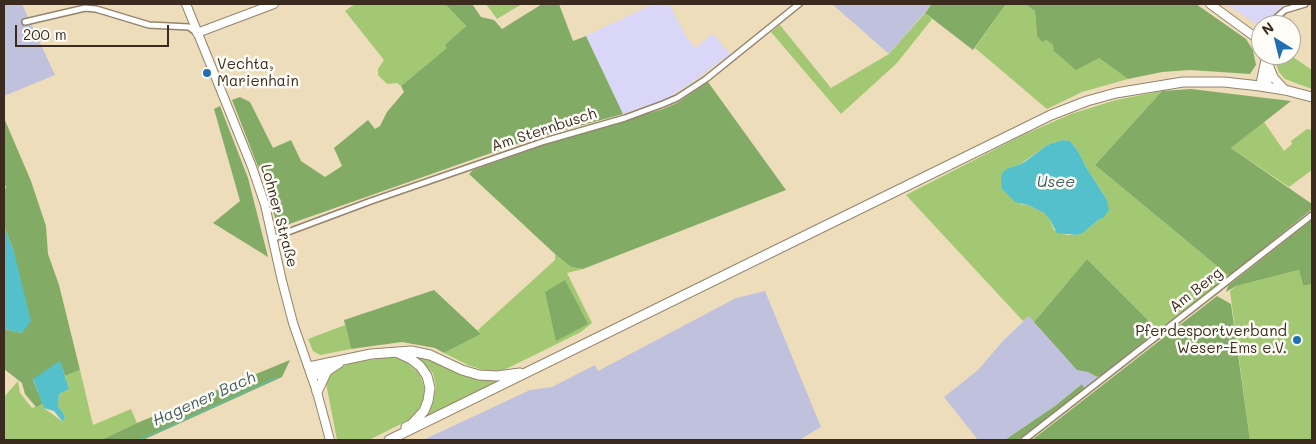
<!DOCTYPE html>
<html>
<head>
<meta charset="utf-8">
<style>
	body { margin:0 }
	#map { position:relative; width:1316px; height:444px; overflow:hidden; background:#edb; font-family:Mali,sans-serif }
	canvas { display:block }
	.frame { position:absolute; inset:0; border:5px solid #3b2a1e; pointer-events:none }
	.north { position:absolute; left:1251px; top:15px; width:50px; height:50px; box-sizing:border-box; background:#fdfcf7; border:1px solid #afa8a0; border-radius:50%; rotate:324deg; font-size:14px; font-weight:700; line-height:20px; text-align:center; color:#3b2a1e }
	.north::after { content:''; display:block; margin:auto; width:18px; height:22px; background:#1f6fb2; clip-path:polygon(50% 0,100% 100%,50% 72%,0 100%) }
	.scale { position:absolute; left:15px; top:25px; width:154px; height:22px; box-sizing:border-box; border:2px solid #3b2a1e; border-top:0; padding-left:6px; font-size:15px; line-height:18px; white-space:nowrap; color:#3b2a1e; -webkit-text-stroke:4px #fdfcf7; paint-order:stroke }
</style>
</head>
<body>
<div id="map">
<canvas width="1316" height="444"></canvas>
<div class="frame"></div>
<div class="north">N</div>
<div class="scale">200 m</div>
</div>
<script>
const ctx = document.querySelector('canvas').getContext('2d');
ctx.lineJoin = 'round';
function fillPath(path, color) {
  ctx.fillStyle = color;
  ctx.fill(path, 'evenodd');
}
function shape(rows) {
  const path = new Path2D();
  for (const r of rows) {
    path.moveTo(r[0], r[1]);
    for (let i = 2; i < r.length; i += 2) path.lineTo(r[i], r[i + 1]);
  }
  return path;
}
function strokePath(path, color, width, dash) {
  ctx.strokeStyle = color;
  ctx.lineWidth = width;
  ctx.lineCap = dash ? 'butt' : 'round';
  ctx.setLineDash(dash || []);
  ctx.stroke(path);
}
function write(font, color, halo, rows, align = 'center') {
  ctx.font = font + ' Mali,sans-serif';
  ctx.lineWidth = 5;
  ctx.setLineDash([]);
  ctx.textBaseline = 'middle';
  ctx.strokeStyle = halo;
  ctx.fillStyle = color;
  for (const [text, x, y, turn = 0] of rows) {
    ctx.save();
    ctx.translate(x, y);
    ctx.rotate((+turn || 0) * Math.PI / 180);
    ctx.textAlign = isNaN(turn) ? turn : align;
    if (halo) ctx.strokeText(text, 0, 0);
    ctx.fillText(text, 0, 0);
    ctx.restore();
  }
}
fillPath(shape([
	[653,4,669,4,684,33,695,48,713,34,730,54,687,86,664,100,623,114,586,36],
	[1226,4,1297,4,1281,9,1260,26]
]), '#dad6f7');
fillPath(shape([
	[4,4,22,4,55,75,4,96],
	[832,4,932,4,889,54],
	[765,291,821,427,799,440,423,440,530,390,552,387,595,365,598,371,736,298],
	[1029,316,1088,372,1097,377,1085,390,1082,384,1055,406,1005,440,978,440,944,397,978,370,1002,342]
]), '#c0c2dd');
fillPath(shape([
	[355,4,445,4,466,26,446,45,448,48,401,86,397,83,387,84,378,75,378,69,384,60,345,11],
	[486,4,522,4,497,19],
	[1006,4,1025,4,1035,11,1037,36,1042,41,1046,40,1053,45,1099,58,1128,79,1082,92,1047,109,975,48],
	[925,13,932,19,897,63,841,114,771,32,780,25,831,88,889,54],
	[1273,55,1290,55,1312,70,1312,89,1285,79,1279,72],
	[1162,91,1095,165,1229,276,1158,330,1087,259,1034,322,1029,316,1023,321,906,195,1021,136,1071,114,1116,100],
	[1063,140,1070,141,1078,151,1086,167,1107,200,1103,218,1098,220,1083,233,1076,235,1067,235,1054,230,1050,220,1044,213,1028,205,1020,204,1008,168,1019,165,1047,145],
	[1264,122,1284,151,1292,144,1291,141,1307,129,1312,130,1312,170,1289,187,1231,148],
	[555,254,571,267,583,269,567,273,592,323,581,332,504,370,486,371,468,365,444,353,481,334,478,330,555,260],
	[1299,270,1303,286,1312,284,1312,440,1250,440,1230,291,1236,286],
	[345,325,351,349,320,355,313,351,308,339],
	[414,354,427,358,471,377,485,380,505,379,424,418,433,402,436,388,433,373],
	[389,357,403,359,418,372,422,380,425,391,423,402,417,412,407,421,369,440,337,440,326,383,329,376,334,370,351,363],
	[80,370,93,425,131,409,137,423,101,440,4,440,4,397,18,381,20,393,32,408,43,404,44,408,63,422,65,416,58,406,59,394,69,389,65,376]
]), '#a3c873');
fillPath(shape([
	[445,4,472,4,481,17,494,20,502,29,542,4,559,4,573,41,586,36,623,114,528,140,278,228,267,190,232,100,240,97,250,102,273,148,291,140,301,161,325,177,342,166,334,148,368,120,375,129,380,126,387,112,404,92,401,86,447,48,445,45,466,26],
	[932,4,1006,4,973,50,925,13],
	[1025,4,1196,4,1246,39,1253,50,1256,65,1250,74,1190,70,1162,72,1128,79,1099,58,1076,70,1054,51,1053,45,1046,40,1042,42,1037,36,1035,11],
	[708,82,786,190,583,269,571,267,555,254,469,174,473,170,547,144,663,109,677,103],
	[1191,89,1291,101,1231,148,1312,204,1312,209,1229,276,1095,165,1162,91],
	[220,106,248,178,268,257,213,223,240,201,214,109],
	[4,118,31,181,46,226,48,254,59,285,80,370,65,376,60,362,33,380,43,404,36,407,25,394,22,383,4,369,4,329,22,333,14,252,4,226,4,190,6,188,4,181],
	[1312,220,1312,284,1303,286,1299,270,1236,286,1226,292,1228,286],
	[1087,259,1158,330,1102,375,1097,377,1088,372,1077,370,1034,322],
	[565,280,588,324,556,341,545,292],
	[434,290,481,334,444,353,435,348,402,342,351,349,344,320],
	[1217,296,1231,304,1250,440,1032,440],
	[290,360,282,377,143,440,101,440,137,423],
	[1082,384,1085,390,1018,440,1005,440,1055,406]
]), '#82ac65');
fillPath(shape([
	[1063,140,1070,141,1078,151,1086,167,1107,200,1109,210,1103,218,1098,220,1083,233,1077,235,1057,233,1050,220,1044,213,1028,205,1015,202,1002,189,1001,176,1003,172,1008,168,1019,165,1026,161,1047,145],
	[4,226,14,252,31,321,22,333,4,329],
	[60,361,69,389,59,394,58,406,65,416,63,422,54,411,44,408,33,379]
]), '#53c0cb');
strokePath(shape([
	[139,440,278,377]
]), '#53c0cb', 1);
const street = shape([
	[25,22,85,8,96,9,149,25,189,27,197,33],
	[1268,25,1285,10,1305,4],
	[273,239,288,232,371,201,545,141,625,118,663,104,677,98,706,79,799,4],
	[1024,440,1312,215]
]);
const secondary = shape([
	[186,4,252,167,265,205,282,281,293,323,317,392,330,440],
	[1210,4,1255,37,1261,45],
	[197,33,274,4],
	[1265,55,1271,71,1266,86],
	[1271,71,1274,78,1285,90],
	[1260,86,1266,57]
]);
const primary = shape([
	[398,353,411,359,420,366,427,376,430,388,428,401,424,411,411,425,406,427],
	[309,367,371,354,411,351,430,355,462,370,479,375,497,376,520,373],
	[312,376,327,371,339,363],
	[317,392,327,371],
	[389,440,1051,115,1087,101,1116,93,1183,82,1224,82,1260,86,1285,90,1312,97]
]);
strokePath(street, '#94846c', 8);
strokePath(secondary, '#94846c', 10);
strokePath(primary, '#94846c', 11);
strokePath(street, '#fff', 5);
strokePath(secondary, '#fff', 8);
strokePath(primary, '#fff', 9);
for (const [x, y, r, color] of [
	[207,73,5,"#1f6fb2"],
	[1297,340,5,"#1f6fb2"]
]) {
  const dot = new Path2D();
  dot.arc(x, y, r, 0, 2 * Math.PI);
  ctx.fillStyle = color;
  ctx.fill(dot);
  strokePath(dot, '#fdfcf7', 2);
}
write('15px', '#3b2a1e', '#fdfcf7', [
	["Vechta,",217,64],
	["Marienhain",217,81],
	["Pferdesportverband",1287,331,"right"],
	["Weser-Ems e.V.",1287,348,"right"]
], 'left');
write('15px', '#3b2a1e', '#fdfcf7', [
	["Am Sternbusch",544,130,-18],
	["Lohner Straße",279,216,75],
	["Am Berg",1196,290,-38]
]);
write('italic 16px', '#435e5b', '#fdfcf7', [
	["Usee",1056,182],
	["Hagener Bach",204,399,-24]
]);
</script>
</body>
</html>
